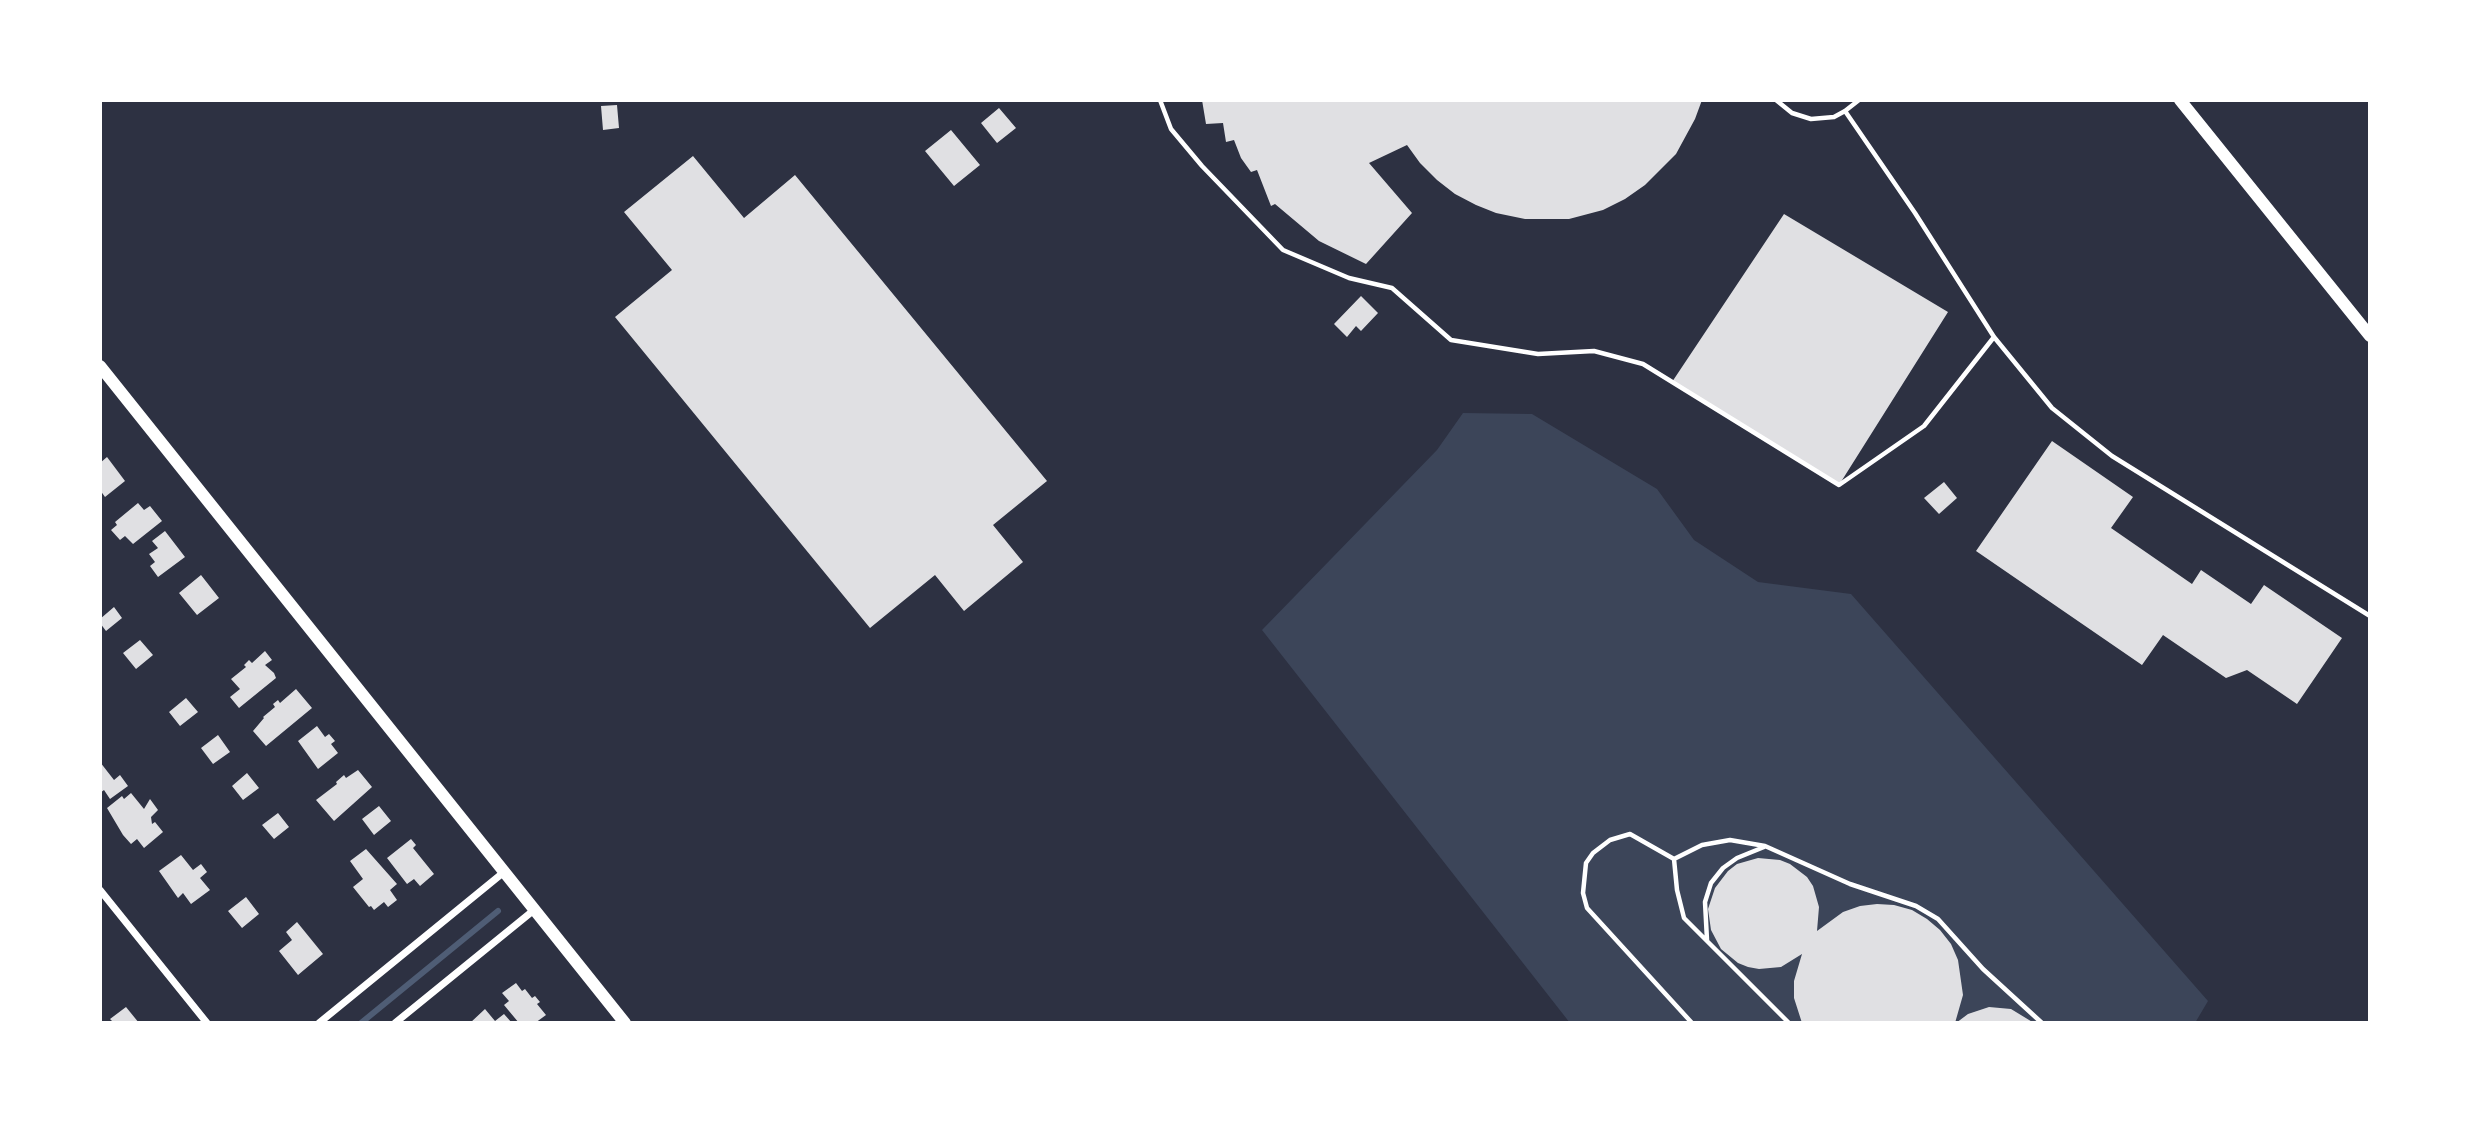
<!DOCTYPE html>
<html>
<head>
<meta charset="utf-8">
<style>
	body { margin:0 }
	#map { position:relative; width:2470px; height:1123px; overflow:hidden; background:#2d3142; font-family:Quicksand,sans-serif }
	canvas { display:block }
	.frame { position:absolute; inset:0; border:102px solid #fff; pointer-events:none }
</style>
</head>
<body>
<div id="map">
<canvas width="2470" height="1123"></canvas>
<div class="frame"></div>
</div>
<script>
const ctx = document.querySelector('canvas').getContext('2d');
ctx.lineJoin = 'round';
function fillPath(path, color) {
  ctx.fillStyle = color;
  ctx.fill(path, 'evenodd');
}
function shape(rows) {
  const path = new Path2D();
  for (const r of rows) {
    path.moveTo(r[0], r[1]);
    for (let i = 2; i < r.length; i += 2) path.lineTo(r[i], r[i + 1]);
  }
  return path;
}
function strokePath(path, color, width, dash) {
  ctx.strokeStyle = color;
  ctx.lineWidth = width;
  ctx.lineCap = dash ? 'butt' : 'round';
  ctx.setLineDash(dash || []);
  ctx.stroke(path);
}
fillPath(shape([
	[1463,413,1532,414,1657,489,1694,540,1758,582,1851,594,2208,1001,2195,1023,1570,1023,1262,630,1437,450]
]), '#3c4559');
strokePath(shape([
	[361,1023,498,911]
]), '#4f5d75', 6);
fillPath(shape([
	[1202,100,1702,100,1695,119,1676,154,1645,185,1625,199,1603,210,1569,219,1525,219,1496,213,1476,205,1455,194,1437,180,1420,163,1407,145,1369,163,1412,213,1366,264,1319,241,1275,204,1271,206,1257,170,1251,172,1241,158,1234,140,1226,142,1223,123,1206,124],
	[617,105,619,128,603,130,601,106],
	[999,108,1016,128,997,143,981,123],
	[951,130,980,165,954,186,925,151],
	[693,156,744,218,795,175,1047,481,993,525,1023,562,964,611,935,575,870,628,615,317,672,270,624,212],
	[1784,214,1948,312,1839,485,1672,382],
	[1361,296,1378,313,1361,331,1356,326,1347,337,1334,324],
	[2052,441,2133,497,2111,528,2192,584,2201,570,2251,604,2264,585,2342,638,2297,704,2247,670,2226,678,2163,635,2142,665,1976,551],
	[107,457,125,481,105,497,100,490,100,463],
	[1944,482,1957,498,1939,514,1924,498],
	[138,503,144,510,150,506,162,521,133,544,125,536,120,540,111,530,117,525,115,522],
	[165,531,185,557,158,577,150,566,155,562,149,554,158,548,152,541],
	[201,575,219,598,197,615,179,593],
	[114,607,122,618,106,631,100,623,100,619],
	[140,640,153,655,136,669,123,653],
	[265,651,272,660,265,665,274,673,276,678,239,708,230,697,240,689,231,679,246,667,244,665,249,660,252,663],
	[296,689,312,708,266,746,253,731,264,718,263,717,275,707,273,704,278,700,280,703],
	[186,698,198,712,180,726,169,712],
	[317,726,325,737,329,734,335,741,331,744,338,753,318,769,298,741],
	[218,735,230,752,213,764,201,748],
	[100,762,114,780,120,775,128,786,110,799,104,790,100,793],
	[358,770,372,787,334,821,316,800,337,784,336,782,344,775,346,778],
	[247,773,259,788,243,800,232,786],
	[131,793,144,809,150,799,158,810,151,817,152,824,155,822,163,832,144,848,137,839,131,844,123,835,107,808,122,796,124,799],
	[379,806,391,821,374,835,362,819],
	[278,813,289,827,274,839,262,825],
	[411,839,416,845,413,848,434,874,420,886,414,879,407,884,387,858],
	[366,849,397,884,390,890,397,900,388,907,384,902,374,910,371,906,369,907,353,887,363,879,350,861],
	[181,855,193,870,201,864,207,872,200,878,210,890,191,904,183,893,178,898,159,871],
	[1758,858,1780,860,1790,864,1807,877,1813,886,1819,907,1817,931,1843,912,1860,906,1877,904,1894,905,1912,910,1927,919,1940,930,1951,944,1958,960,1963,995,1955,1023,1802,1023,1794,998,1794,981,1802,954,1781,967,1759,969,1748,967,1738,963,1721,949,1711,930,1708,909,1715,888,1728,871,1737,864],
	[246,897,259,914,242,928,228,911],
	[297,922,323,954,298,975,279,951,292,940,286,932],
	[516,983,522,991,525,989,532,998,535,996,540,1002,537,1004,546,1015,535,1023,519,1023,504,1005,509,1001,502,993],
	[126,1007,139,1023,108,1023,112,1021,110,1019],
	[1989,1007,2011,1009,2034,1023,1956,1023,1968,1014],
	[485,1009,495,1021,504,1014,512,1023,470,1023]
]), '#e0e0e3');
strokePath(shape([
	[1160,100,1171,129,1202,166,1283,250,1349,278,1392,288,1451,340,1538,354,1594,351,1643,364,1839,485,1924,426,1994,337],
	[1776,100,1792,113,1811,119,1834,117,1845,111,1859,100],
	[1845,111,1915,213,1994,337,2052,408,2112,456,2370,616],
	[1674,859,1702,845,1730,840,1765,846,1850,884,1916,906,1938,919,1983,969,2042,1023],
	[1674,859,1630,834,1610,840,1593,853,1586,863,1583,893,1587,908,1692,1023],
	[1674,859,1677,890,1684,918,1789,1023],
	[1707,940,1705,902,1711,883,1723,868,1737,858,1764,847]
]), '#fff', 4.5);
strokePath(shape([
	[100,890,207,1023],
	[319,1023,504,872],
	[395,1023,534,910]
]), '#fff', 7);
strokePath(shape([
	[2180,100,2370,336],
	[100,366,625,1023]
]), '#fff', 12);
</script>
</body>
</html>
